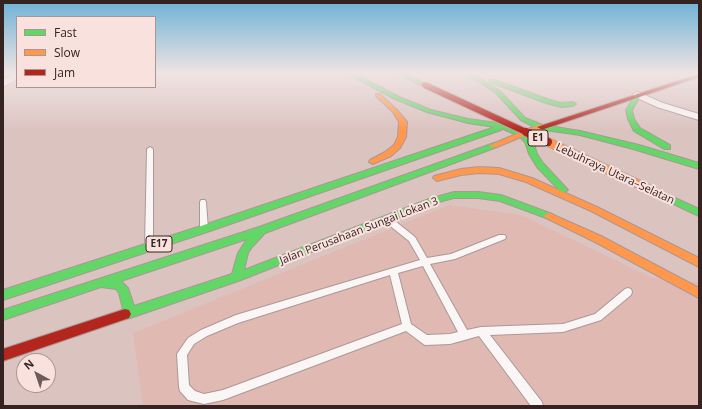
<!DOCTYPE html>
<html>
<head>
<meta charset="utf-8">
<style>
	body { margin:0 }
	#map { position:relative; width:702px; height:409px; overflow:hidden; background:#dbc3c0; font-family:"Open Sans",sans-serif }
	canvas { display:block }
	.frame { position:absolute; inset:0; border:4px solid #342320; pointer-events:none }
	.legend { position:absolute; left:16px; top:16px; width:140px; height:72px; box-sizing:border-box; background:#f9e2de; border:1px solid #aa9692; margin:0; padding:5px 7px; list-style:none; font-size:12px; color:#342320 }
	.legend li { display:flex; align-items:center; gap:8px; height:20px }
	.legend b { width:20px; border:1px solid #aa9692 }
	.north { position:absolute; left:16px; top:353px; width:40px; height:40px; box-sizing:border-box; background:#f9e2de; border:1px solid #aa9692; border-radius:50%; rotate:320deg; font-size:11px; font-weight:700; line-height:16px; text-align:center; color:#342320 }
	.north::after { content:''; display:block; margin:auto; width:14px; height:18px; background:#6e5b58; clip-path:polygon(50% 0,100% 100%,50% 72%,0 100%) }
</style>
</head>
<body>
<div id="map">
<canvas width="702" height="409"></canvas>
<div class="frame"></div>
<ul class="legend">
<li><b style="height:5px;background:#63d668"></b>Fast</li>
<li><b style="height:5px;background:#ff974d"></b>Slow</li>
<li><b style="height:5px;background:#b3261e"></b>Jam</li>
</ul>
<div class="north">N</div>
</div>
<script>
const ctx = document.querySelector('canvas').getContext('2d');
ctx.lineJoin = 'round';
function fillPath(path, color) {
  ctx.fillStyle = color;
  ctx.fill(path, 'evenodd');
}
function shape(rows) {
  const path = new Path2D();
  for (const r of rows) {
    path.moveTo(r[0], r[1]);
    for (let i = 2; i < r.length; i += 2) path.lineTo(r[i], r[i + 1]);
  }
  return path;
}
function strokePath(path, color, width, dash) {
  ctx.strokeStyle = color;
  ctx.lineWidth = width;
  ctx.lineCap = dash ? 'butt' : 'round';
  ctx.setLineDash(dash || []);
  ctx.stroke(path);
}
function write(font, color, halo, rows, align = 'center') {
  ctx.font = font + ' "Open Sans",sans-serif';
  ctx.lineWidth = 4;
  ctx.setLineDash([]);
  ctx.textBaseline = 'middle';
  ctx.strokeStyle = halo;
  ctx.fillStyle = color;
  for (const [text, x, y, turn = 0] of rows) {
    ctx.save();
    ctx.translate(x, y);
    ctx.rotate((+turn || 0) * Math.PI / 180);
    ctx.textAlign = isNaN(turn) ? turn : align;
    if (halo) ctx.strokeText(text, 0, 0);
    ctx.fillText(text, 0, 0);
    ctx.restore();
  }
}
fillPath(shape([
	[449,205,521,215,653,278,699,282,699,406,143,406,133,333]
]), '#e0b9b3');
const lane = shape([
	[150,147,153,149,153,247,152,249,149,250,146,249,145,247,147,149,150,147],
	[201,200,205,200,206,202,208,229,207,231,204,232,201,231,200,229,200,202,201,200],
	[387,216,390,217,415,237,427,258,451,254,499,235,505,235,506,237,505,239,455,259,430,264,467,330,481,327,563,324,595,314,625,289,628,288,631,289,632,292,631,295,601,320,563,332,490,335,542,402,543,406,531,406,479,336,450,344,425,345,422,343,406,331,223,400,204,404,188,400,180,391,179,387,177,354,188,338,201,330,236,315,420,260,409,241,384,221,383,219,384,217,387,216],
	[423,266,458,332,450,334,427,335,411,324,398,273,423,266],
	[390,275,402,324,223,390,204,394,195,391,189,385,187,355,194,344,207,336,238,323,390,275]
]);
const street = shape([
	[13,74,17,74,17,79,3,87,3,80,13,74],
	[638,92,663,103,699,114,699,120,657,107,635,97,633,95,635,93,638,92]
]);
const fast = shape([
	[348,74,355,74,399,97,431,110,468,119,505,124,525,132,533,141,537,154,543,163,568,190,564,193,561,192,537,167,529,154,525,142,519,136,501,128,501,130,207,232,3,300,3,290,201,226,495,127,468,123,427,112,395,99,348,74],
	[398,74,405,74,428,85,423,86,398,74],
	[467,74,473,74,500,91,525,118,543,125,580,131,639,145,699,163,699,169,633,149,580,135,538,129,521,120,496,93,467,74],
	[492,79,550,100,561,103,573,102,576,104,573,106,561,107,546,103,490,82,489,81,492,79],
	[638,93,641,95,632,110,634,119,640,128,670,145,670,149,664,149,634,131,628,119,626,110,636,94,638,93],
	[494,143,498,145,497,147,265,233,252,247,248,253,244,270,429,199,454,192,478,192,501,195,552,214,554,216,552,218,546,218,500,201,478,198,454,198,435,203,241,280,130,318,125,319,121,318,119,314,121,310,123,309,119,293,116,289,101,287,3,320,3,310,259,227,494,143],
	[247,239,238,253,232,274,134,306,128,288,121,281,247,239],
	[651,187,699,209,699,216,648,192,647,190,651,187]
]);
const slow = shape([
	[376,94,380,94,397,110,407,122,406,137,400,148,391,156,373,164,369,162,370,160,385,152,394,145,398,137,399,122,393,112,376,96,376,94],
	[538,125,544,125,545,127,497,147,491,147,490,145,538,125],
	[479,167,499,168,532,178,597,207,699,258,699,267,591,211,526,182,499,174,479,173,461,175,437,181,433,178,434,176,461,169,479,167],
	[549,213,601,236,699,288,699,298,595,242,546,218,544,216,546,214,549,213]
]);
const jam = shape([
	[699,74,699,77,544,129,541,129,537,127,699,74],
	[125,309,129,310,131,314,129,318,3,361,3,349,125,309]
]);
strokePath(lane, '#ab9896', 2);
strokePath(street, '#ab9896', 2);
strokePath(fast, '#ab9896', 2);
strokePath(slow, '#ab9896', 2);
strokePath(jam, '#ab9896', 2);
strokePath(shape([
	[577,93,601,94]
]), '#d8d0ce', 1.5, [0.5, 2]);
fillPath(lane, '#faf6f6');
fillPath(street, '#faf6f6');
fillPath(fast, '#63d668');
fillPath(slow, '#ff974d');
fillPath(jam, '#b3261e');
const slowBridge = shape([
	[548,142,651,190]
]);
const jamBridgeFar1 = shape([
	[425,85,528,133]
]);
const jamBridge = shape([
	[526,132,548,142]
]);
strokePath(slowBridge, '#b3a6a5', 10, []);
strokePath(jamBridgeFar1, '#b3a6a5', 8, []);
strokePath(jamBridge, '#b3a6a5', 10, []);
strokePath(slowBridge, '#ff974d', 8);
strokePath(jamBridgeFar1, '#b3261e', 6);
strokePath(jamBridge, '#b3261e', 8);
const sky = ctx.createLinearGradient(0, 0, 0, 131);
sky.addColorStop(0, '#6db2d6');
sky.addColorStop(0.56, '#efe4e3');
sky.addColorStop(1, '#efe4e300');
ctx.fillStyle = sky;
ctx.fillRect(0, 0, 702, 131);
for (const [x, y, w] of [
	[538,138,20],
	[159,244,26]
]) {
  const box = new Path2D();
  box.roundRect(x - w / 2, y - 8, w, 16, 3);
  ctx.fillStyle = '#f9e2de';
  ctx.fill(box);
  strokePath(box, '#342320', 1);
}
write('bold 10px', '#342320', null, [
	["E1",538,138],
	["E17",159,244]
]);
write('11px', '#342320', '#f9e2de', [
	["Lebuhraya Utara–Selatan",615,174,25],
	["Jalan Perusahaan Sungai Lokan 3",359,231,-21]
]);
</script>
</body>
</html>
